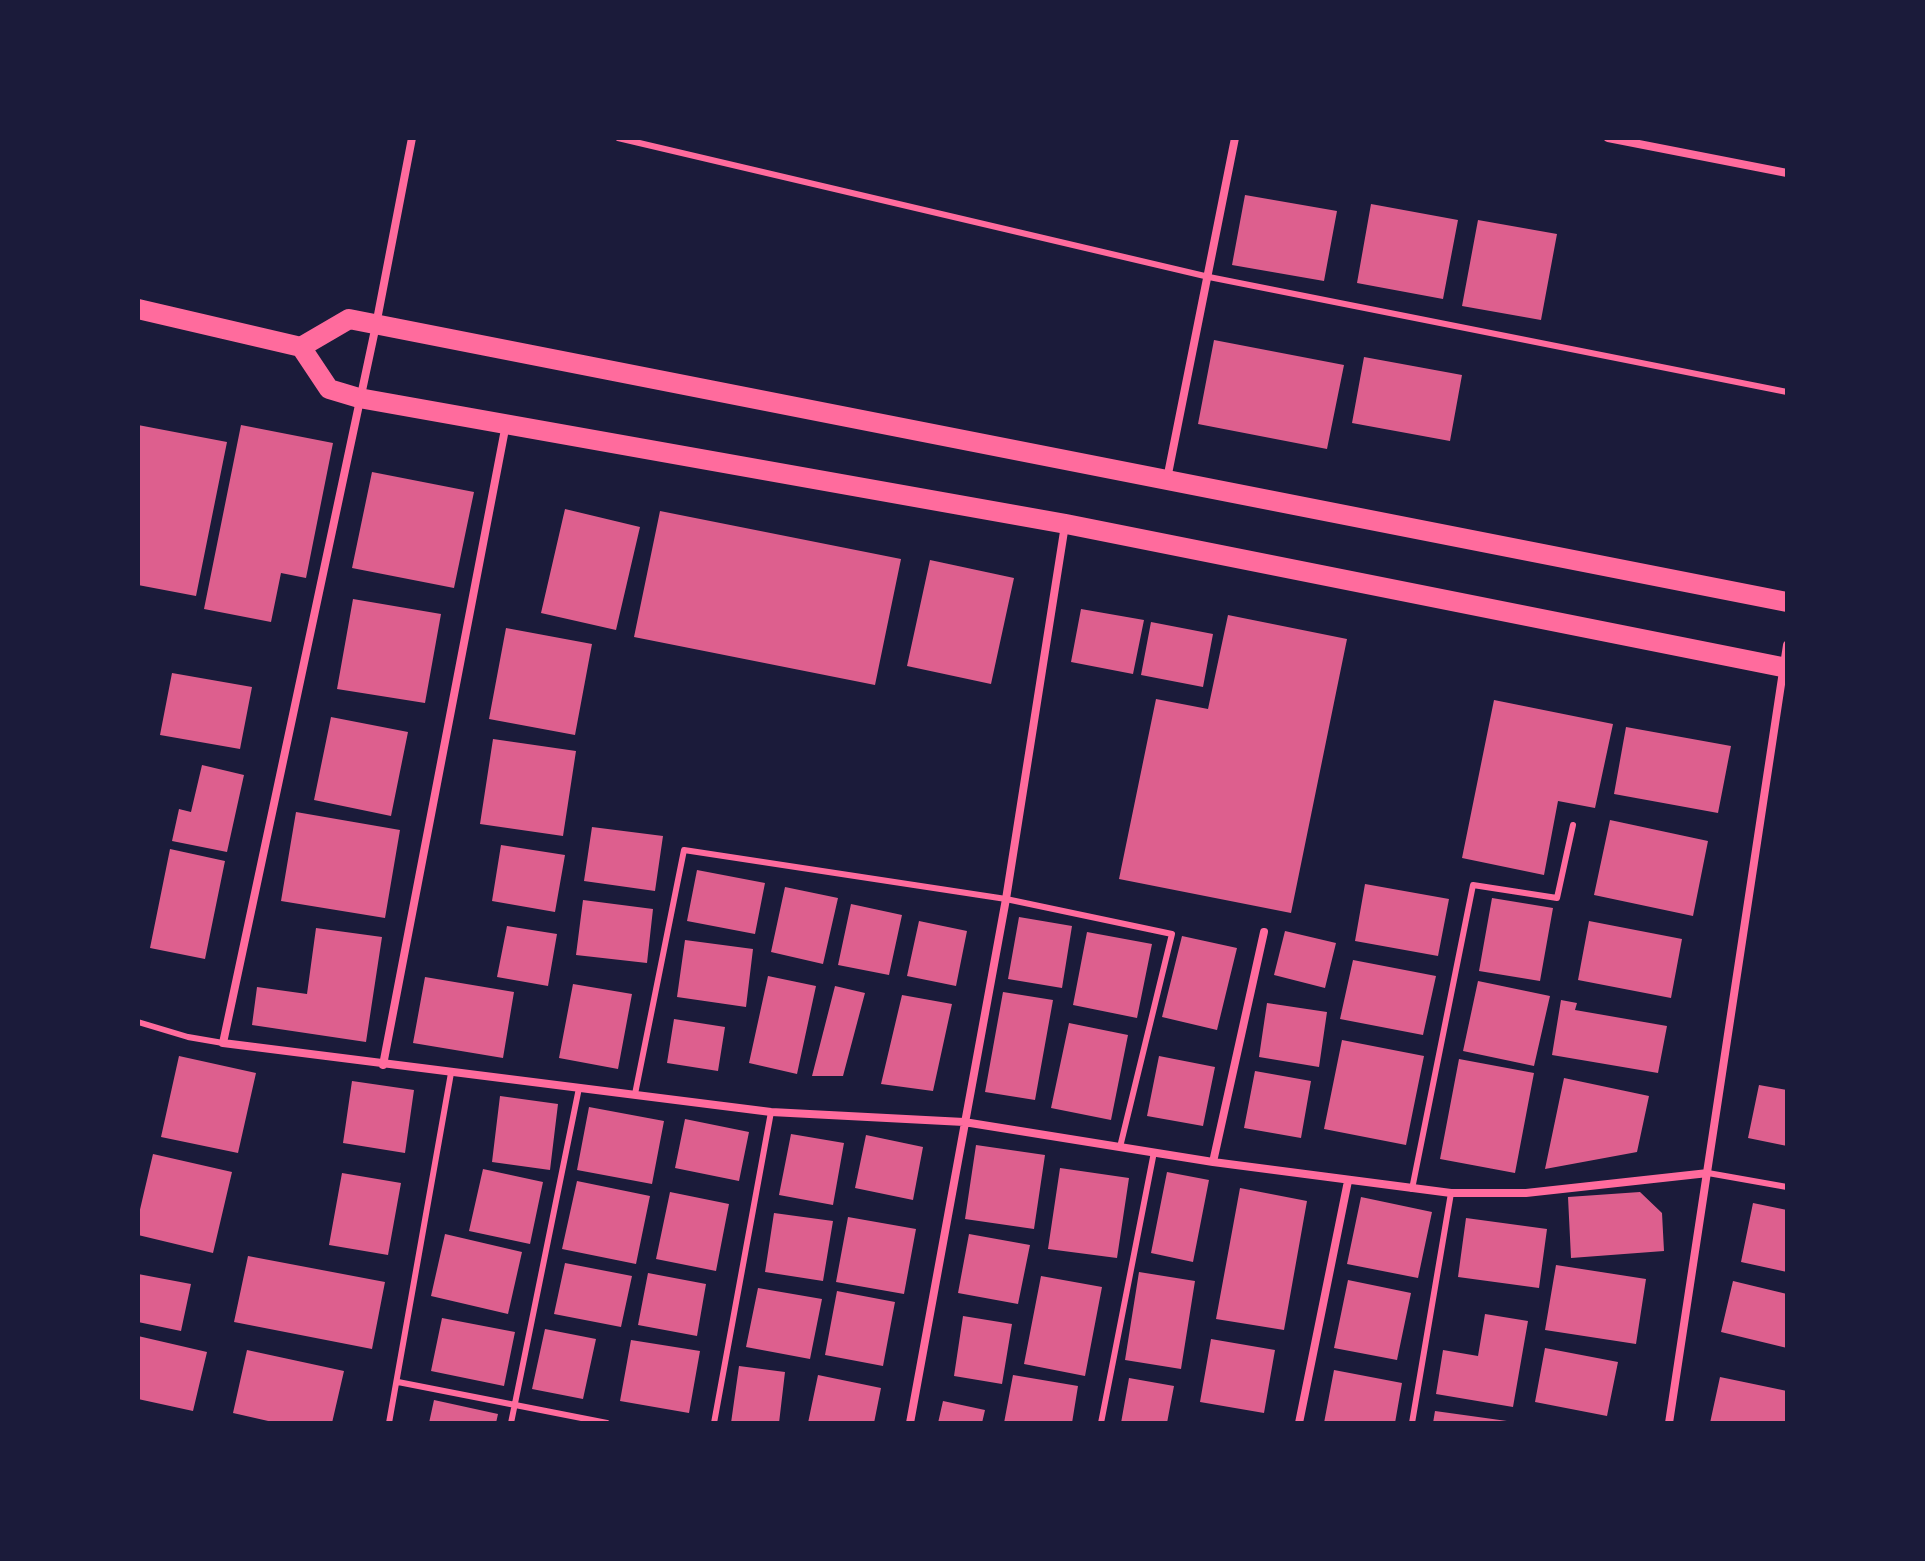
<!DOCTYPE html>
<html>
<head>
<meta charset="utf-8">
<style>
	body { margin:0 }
	#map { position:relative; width:1925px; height:1561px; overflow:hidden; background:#1b1b3a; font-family:"PT Sans Narrow",sans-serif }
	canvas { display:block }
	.frame { position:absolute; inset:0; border:140px solid #1b1b3a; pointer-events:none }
</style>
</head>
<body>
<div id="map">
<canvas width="1925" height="1561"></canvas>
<div class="frame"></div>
</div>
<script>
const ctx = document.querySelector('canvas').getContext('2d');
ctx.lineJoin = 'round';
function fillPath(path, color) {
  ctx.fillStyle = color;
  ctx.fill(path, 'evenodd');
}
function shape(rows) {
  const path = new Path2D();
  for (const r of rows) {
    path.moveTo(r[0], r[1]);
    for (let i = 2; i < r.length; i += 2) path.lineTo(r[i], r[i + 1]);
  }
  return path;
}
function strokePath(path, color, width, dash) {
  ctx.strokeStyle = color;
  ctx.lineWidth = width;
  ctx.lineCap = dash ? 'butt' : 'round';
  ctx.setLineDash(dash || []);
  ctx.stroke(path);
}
fillPath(shape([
	[1245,195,1337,211,1324,281,1232,265],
	[1371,204,1458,220,1443,299,1357,283],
	[1478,220,1557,234,1541,320,1462,306],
	[1214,340,1344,365,1327,449,1198,424],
	[1364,357,1462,375,1450,441,1352,423],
	[138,425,227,442,196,596,138,585],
	[241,425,333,443,306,578,281,573,271,622,204,609],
	[372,472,474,492,454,588,352,568],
	[565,509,640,527,616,630,541,613],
	[660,511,901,559,875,685,634,637],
	[930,560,1014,578,991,684,907,666],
	[353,599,441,614,425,703,337,689],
	[1081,609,1144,620,1133,674,1071,662],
	[1228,615,1347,639,1291,913,1119,879,1156,699,1208,709],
	[1151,622,1213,634,1203,687,1141,675],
	[506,628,592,644,575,735,489,719],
	[172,673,252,687,240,749,160,735],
	[1494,700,1613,724,1595,808,1558,801,1544,875,1462,858],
	[331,717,408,732,391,816,314,800],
	[1626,727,1731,746,1718,813,1614,794],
	[493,739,576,751,563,836,480,824],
	[202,765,244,775,227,852,172,841,179,809,191,812],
	[296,812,400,830,385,918,281,901],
	[1610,820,1708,841,1693,916,1594,895],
	[592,827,663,836,655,891,584,881],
	[501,845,565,855,555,912,492,901],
	[170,849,225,861,205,959,150,948],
	[697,870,765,883,755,934,687,921],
	[1365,884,1449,899,1438,956,1355,941],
	[785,887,838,898,823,964,771,952],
	[1492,898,1553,908,1540,981,1479,971],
	[583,900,653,909,647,963,576,955],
	[851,904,902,915,889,975,838,965],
	[1019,917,1072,926,1062,988,1008,979],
	[919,921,967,931,956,986,907,976],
	[1589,921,1682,939,1671,998,1578,980],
	[507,926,557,934,548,986,497,977],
	[316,928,382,937,366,1042,252,1025,257,987,307,994],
	[1285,931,1336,943,1325,988,1274,975],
	[1087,932,1152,944,1137,1018,1073,1005],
	[1182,936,1237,948,1217,1030,1162,1017],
	[685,940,753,949,746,1007,677,997],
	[1353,960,1436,976,1423,1035,1340,1019],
	[768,976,816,986,797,1074,749,1063],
	[425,977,514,992,503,1058,413,1043],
	[1478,981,1550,996,1534,1066,1463,1051],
	[573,984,632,994,618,1069,559,1058],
	[835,986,865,993,843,1076,812,1076],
	[1003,992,1053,1000,1035,1100,985,1092],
	[902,995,952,1004,933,1091,881,1084],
	[1561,1000,1577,1003,1575,1010,1667,1026,1658,1073,1552,1055],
	[1267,1003,1327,1012,1319,1067,1259,1057],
	[674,1019,725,1027,718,1071,667,1063],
	[1069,1023,1128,1035,1111,1120,1051,1108],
	[1342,1040,1424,1056,1406,1145,1324,1129],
	[179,1056,256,1073,238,1153,161,1137],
	[1159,1056,1215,1067,1203,1126,1147,1116],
	[1459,1059,1534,1073,1515,1173,1440,1159],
	[1255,1071,1311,1081,1301,1138,1244,1128],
	[1564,1078,1649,1096,1637,1152,1545,1169],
	[352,1081,414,1090,405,1153,343,1143],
	[1759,1085,1787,1090,1787,1146,1748,1138],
	[500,1096,558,1104,550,1170,492,1162],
	[589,1107,664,1121,652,1184,577,1170],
	[685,1119,749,1132,739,1181,675,1168],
	[791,1134,844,1143,833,1205,779,1195],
	[866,1135,923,1147,913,1200,855,1188],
	[976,1145,1045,1155,1034,1229,965,1219],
	[153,1154,232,1172,213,1253,138,1235,138,1218],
	[1060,1168,1129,1178,1117,1258,1048,1249],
	[483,1169,543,1182,530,1244,469,1231],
	[1167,1172,1209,1180,1193,1262,1151,1253],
	[342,1173,401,1183,388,1255,329,1245],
	[577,1181,650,1196,636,1264,562,1249],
	[1240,1188,1307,1201,1284,1330,1216,1319],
	[670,1192,729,1204,716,1271,656,1259],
	[1640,1192,1662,1213,1664,1251,1571,1258,1568,1197],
	[1361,1197,1432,1212,1418,1278,1347,1264],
	[1753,1203,1787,1210,1787,1272,1741,1262],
	[774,1213,833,1221,823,1281,765,1272],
	[848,1217,916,1229,904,1294,836,1282],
	[1466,1218,1547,1229,1539,1288,1458,1277],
	[445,1234,522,1252,508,1314,431,1296],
	[969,1234,1030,1245,1018,1304,958,1293],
	[248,1256,385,1282,372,1349,234,1322],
	[565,1263,632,1276,621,1327,554,1314],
	[1556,1265,1646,1279,1636,1344,1545,1330],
	[1139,1272,1195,1281,1181,1369,1125,1360],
	[648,1273,706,1284,697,1336,638,1325],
	[138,1274,191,1284,181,1331,138,1322],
	[1041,1276,1102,1287,1085,1376,1024,1364],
	[1348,1280,1411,1293,1397,1360,1334,1348],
	[1733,1281,1787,1294,1787,1348,1721,1332],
	[758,1288,822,1299,810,1359,746,1347],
	[837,1291,895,1302,883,1366,825,1355],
	[1485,1314,1528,1321,1513,1407,1436,1394,1443,1350,1478,1356],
	[963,1316,1012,1324,1002,1384,954,1376],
	[442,1318,515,1332,504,1386,431,1371],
	[545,1329,596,1339,583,1399,532,1389],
	[138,1336,207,1352,193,1411,138,1399],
	[1211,1339,1275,1350,1264,1413,1200,1402],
	[631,1340,700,1351,689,1413,620,1401],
	[1545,1348,1618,1362,1607,1416,1535,1402],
	[247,1350,344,1371,332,1423,277,1423,233,1413],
	[739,1366,785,1372,779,1423,731,1423],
	[1334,1370,1402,1383,1395,1423,1324,1423],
	[818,1375,881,1388,874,1423,808,1423],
	[1013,1375,1078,1386,1072,1423,1004,1423],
	[1720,1377,1787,1391,1787,1423,1710,1423],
	[1129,1378,1174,1386,1167,1423,1121,1423],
	[434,1400,498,1414,496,1423,429,1423],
	[943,1401,985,1410,982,1423,938,1423],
	[1435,1411,1507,1421,1507,1423,1433,1423]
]), '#dd5f8e');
strokePath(shape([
	[618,138,1209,277,1787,392],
	[138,1022,188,1037,223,1043],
	[635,1094,684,850,1006,899,1172,934,1120,1147],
	[1708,1173,1787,1187],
	[1412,1189,1473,885,1557,898,1573,825],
	[398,1382,607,1423],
	[389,1423,451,1073],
	[511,1423,579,1088],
	[714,1423,771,1112],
	[1101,1423,1154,1152],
	[1412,1423,1451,1193]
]), '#ff6b9d', 6);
strokePath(shape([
	[412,138,376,325,223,1043,771,1112,964,1122,1213,1162,1451,1193,1526,1193,1708,1173],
	[1608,138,1787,173],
	[1167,479,1235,138],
	[383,1065,506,424],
	[1213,1162,1264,932],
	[910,1423,1006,899,1065,525],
	[1299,1423,1348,1181],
	[1669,1423,1787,645]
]), '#ff6b9d', 8);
strokePath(shape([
	[138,309,301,347,329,389,359,398,1066,524,1787,668],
	[301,347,349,319,1787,602]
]), '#ff6b9d', 20);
</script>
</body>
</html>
